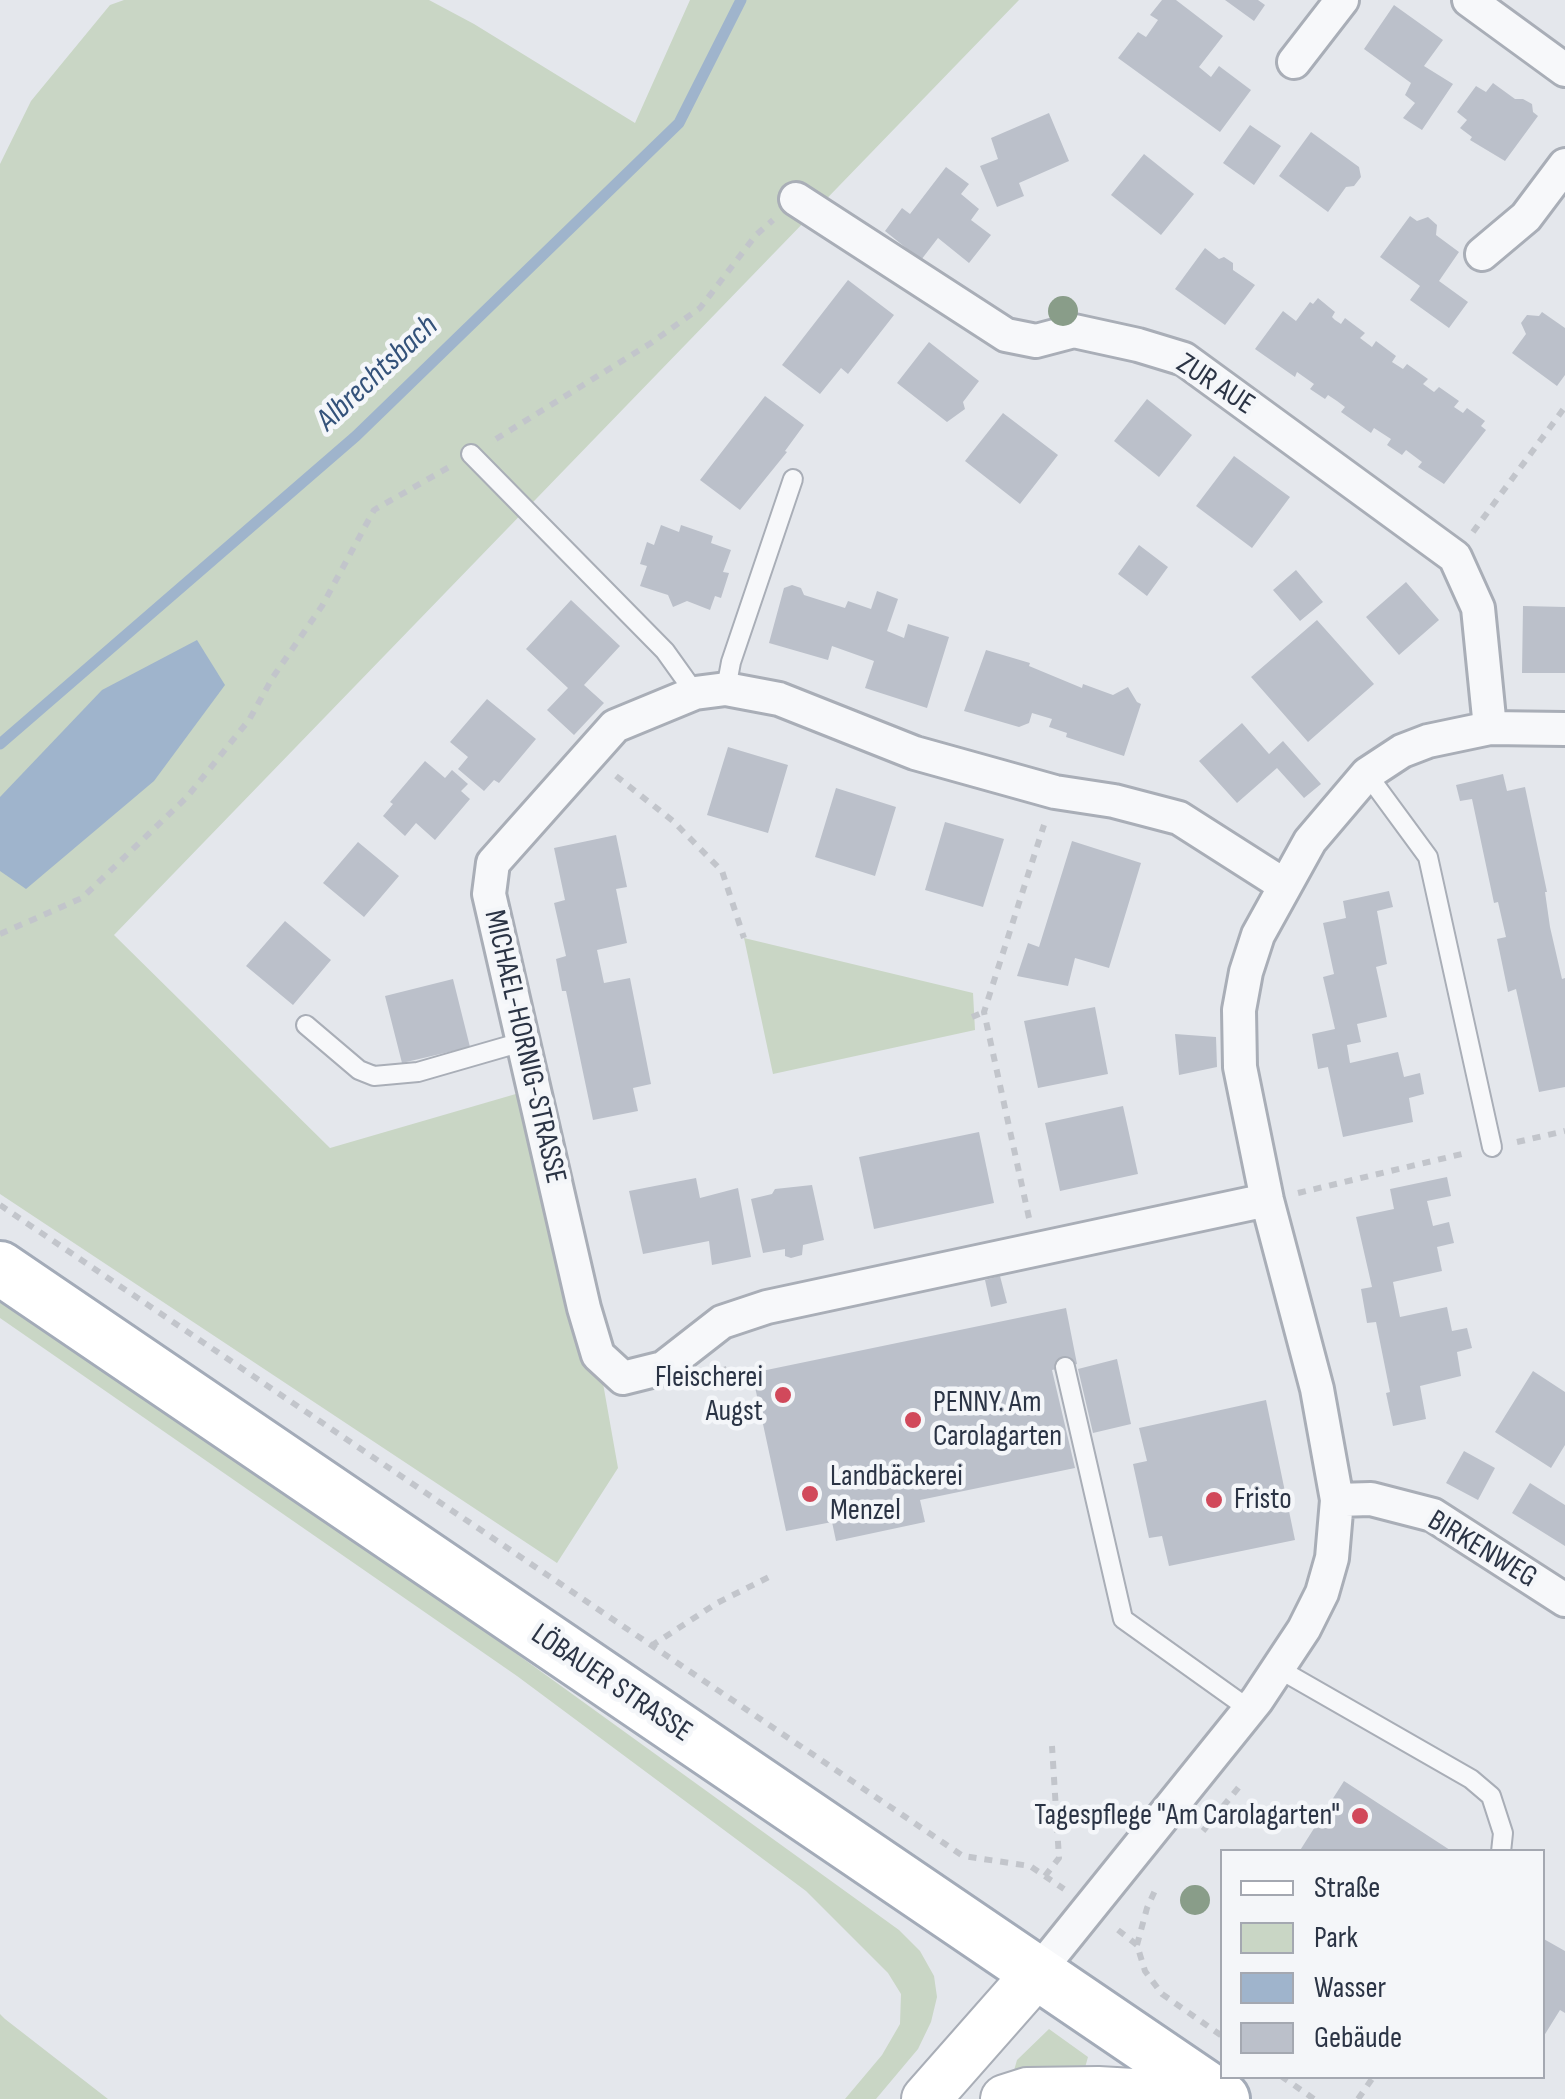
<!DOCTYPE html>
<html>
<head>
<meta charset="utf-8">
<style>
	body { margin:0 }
	#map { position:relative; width:1565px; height:2099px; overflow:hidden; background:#e4e7ec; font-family:"Sofia Sans Condensed",sans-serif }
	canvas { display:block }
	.legend { position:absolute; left:1220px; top:1849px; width:325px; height:230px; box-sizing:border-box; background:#f4f6f9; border:2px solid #a4a8b1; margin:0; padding:12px 18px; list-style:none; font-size:30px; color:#2b3445 }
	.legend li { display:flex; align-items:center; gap:20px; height:50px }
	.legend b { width:50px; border:2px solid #a4a8b1 }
</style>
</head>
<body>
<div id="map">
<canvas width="1565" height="2099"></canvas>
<ul class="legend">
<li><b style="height:12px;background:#fff"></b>Straße</li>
<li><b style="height:28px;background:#c9d6c5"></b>Park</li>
<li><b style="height:28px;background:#9fb4cc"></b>Wasser</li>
<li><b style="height:28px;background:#bbc0ca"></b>Gebäude</li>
</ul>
</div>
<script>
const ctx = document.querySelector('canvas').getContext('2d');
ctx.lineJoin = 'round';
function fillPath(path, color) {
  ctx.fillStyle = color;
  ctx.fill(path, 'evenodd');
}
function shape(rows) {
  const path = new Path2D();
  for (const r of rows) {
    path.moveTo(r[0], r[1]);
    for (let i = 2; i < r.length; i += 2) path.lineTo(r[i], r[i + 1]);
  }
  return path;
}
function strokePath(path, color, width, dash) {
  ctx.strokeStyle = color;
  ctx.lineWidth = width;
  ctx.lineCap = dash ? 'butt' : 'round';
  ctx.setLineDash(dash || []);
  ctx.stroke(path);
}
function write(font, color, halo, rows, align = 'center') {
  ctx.font = font + ' "Sofia Sans Condensed",sans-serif';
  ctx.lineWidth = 9;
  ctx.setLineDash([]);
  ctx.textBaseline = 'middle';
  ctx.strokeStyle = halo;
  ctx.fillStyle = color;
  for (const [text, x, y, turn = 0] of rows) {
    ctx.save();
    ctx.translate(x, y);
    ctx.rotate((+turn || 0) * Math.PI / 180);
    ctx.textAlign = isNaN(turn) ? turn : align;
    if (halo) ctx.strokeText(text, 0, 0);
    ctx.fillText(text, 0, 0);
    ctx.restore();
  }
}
fillPath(shape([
	[124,0,429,0,474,24,635,123,690,0,1019,0,114,935,330,1148,533,1089,598,1355,618,1468,557,1563,0,1194,0,164,31,101,110,5],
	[744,938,973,993,975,1030,773,1074],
	[0,1301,460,1613,899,1930,920,1951,934,1976,937,1997,931,2022,918,2049,876,2099,845,2099,882,2055,900,2024,901,1994,888,1973,806,1891,517,1676,0,1318],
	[0,2014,5,2019,108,2099,0,2099],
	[1049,2029,1088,2057,1082,2078,1013,2074,1017,2060]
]), '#c9d6c5');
fillPath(shape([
	[197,640,225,685,154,781,26,889,0,871,0,797,102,690]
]), '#9fb4cc');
strokePath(shape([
	[0,744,356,436,679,123,741,0]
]), '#9fb4cc', 11);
fillPath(shape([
	[1162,0,1176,0,1223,36,1199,67,1211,77,1219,66,1251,90,1220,132,1118,58,1138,32,1146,37,1158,20,1150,15],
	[1225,0,1258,0,1265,5,1254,21],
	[1394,5,1443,40,1424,66,1453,84,1422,130,1403,118,1415,103,1405,95,1411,83,1364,49],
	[1493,83,1515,99,1523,99,1532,104,1533,112,1538,116,1505,161,1470,140,1472,137,1460,128,1467,120,1457,112,1476,86,1486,92],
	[1049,113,1069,161,1019,183,1024,196,997,207,980,166,998,159,991,138],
	[1250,125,1281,146,1254,185,1223,163],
	[1311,132,1359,167,1361,177,1354,186,1346,187,1328,212,1279,176],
	[1144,154,1194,194,1161,235,1111,195],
	[946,167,969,184,961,194,979,209,971,220,991,235,969,263,938,238,921,260,885,231,902,208,910,214],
	[1410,216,1417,221,1428,217,1437,225,1436,235,1459,252,1439,281,1468,302,1449,328,1410,300,1420,286,1380,257],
	[1205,248,1219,259,1224,257,1233,263,1233,270,1255,285,1225,325,1175,289],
	[848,280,894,315,848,374,841,368,820,394,782,365],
	[1318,298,1335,312,1332,317,1335,320,1341,324,1345,318,1365,333,1360,338,1372,347,1376,341,1396,356,1392,362,1403,369,1407,364,1428,379,1423,384,1434,392,1439,387,1459,401,1454,407,1463,413,1467,408,1485,421,1481,426,1486,430,1444,484,1418,467,1422,462,1406,450,1402,455,1387,445,1391,439,1374,428,1371,433,1341,412,1345,407,1337,401,1328,395,1325,399,1310,389,1314,384,1297,372,1295,377,1255,349,1283,311,1296,321,1310,302,1313,304],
	[1542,312,1565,328,1565,375,1557,386,1512,353,1526,334,1521,323,1527,315,1539,316],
	[929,342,979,381,963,402,965,409,947,422,897,383],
	[765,396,804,425,785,451,787,452,740,510,700,480],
	[1147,399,1192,435,1159,477,1114,441],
	[1003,413,1058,455,1020,504,965,461],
	[1234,456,1290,497,1252,548,1196,506],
	[661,525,679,532,681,525,713,536,711,543,731,550,723,572,729,573,721,598,715,596,710,610,687,601,673,607,668,595,640,586,647,566,640,564,647,542,654,545],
	[1139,545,1168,567,1147,596,1118,574],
	[1296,570,1323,602,1300,621,1273,590],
	[1406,582,1439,620,1399,655,1366,617],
	[792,585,801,588,804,595,845,608,848,601,871,609,877,591,898,599,887,631,904,638,908,624,949,637,927,708,865,688,874,661,832,646,828,660,769,643,784,588],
	[571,600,620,646,584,685,604,703,574,735,547,710,568,688,526,649],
	[1523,606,1565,607,1565,673,1522,673],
	[1317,620,1374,684,1308,742,1251,677],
	[986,650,1030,663,1029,666,1082,688,1083,684,1113,695,1128,687,1137,702,1141,704,1124,756,1066,737,1067,733,1049,727,1052,719,1032,713,1029,723,1019,727,964,711],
	[487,699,536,739,499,783,494,780,484,791,458,769,468,757,450,742],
	[1242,723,1269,754,1283,741,1321,784,1304,798,1277,768,1237,803,1199,761],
	[728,747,788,765,768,833,707,815],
	[425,761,445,778,452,770,468,784,461,791,470,799,435,840,416,823,405,836,383,816,393,804,390,802],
	[1503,774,1507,791,1525,787,1547,892,1545,892,1550,927,1562,979,1565,978,1565,1087,1539,1092,1516,989,1508,992,1497,939,1506,937,1498,902,1494,903,1472,799,1460,801,1456,785],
	[836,788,896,807,875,876,815,857],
	[945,822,1004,839,983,907,925,890],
	[616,835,627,887,616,889,627,943,597,950,604,983,630,978,651,1084,633,1088,638,1111,593,1120,566,991,562,991,556,959,566,956,554,903,565,900,554,848],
	[1072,841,1141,863,1109,968,1075,958,1068,986,1017,976,1028,943,1039,947],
	[358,842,399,876,364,917,323,883],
	[1389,891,1393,907,1377,911,1387,964,1376,967,1387,1017,1357,1024,1361,1042,1347,1045,1350,1063,1398,1052,1404,1077,1420,1073,1424,1094,1409,1098,1413,1122,1343,1137,1328,1067,1318,1069,1312,1034,1335,1029,1323,977,1334,974,1323,923,1346,918,1343,901],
	[285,921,331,960,293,1005,246,966],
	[453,979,470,1047,402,1063,385,996],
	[1095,1007,1108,1074,1038,1088,1024,1021],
	[1175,1034,1216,1037,1217,1067,1179,1075],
	[1123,1106,1138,1174,1060,1191,1045,1123],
	[979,1132,994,1203,874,1229,859,1157],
	[1447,1177,1451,1196,1427,1201,1433,1226,1449,1222,1454,1243,1437,1247,1442,1271,1393,1282,1400,1317,1447,1307,1452,1331,1467,1328,1472,1348,1457,1352,1461,1376,1420,1386,1426,1419,1393,1426,1386,1393,1390,1392,1376,1322,1367,1323,1361,1289,1372,1287,1356,1217,1394,1209,1390,1189],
	[696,1178,700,1198,738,1188,751,1257,712,1265,709,1241,643,1254,629,1191],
	[812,1185,824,1240,803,1245,802,1255,791,1258,785,1256,785,1249,763,1253,751,1199,772,1194,775,1189],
	[1000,1276,1007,1303,991,1307,985,1280],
	[1066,1308,1077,1364,1052,1370,1075,1468,920,1500,925,1522,836,1541,832,1522,786,1531,752,1373],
	[1117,1359,1131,1424,1093,1433,1078,1369],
	[1533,1371,1565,1392,1565,1445,1551,1468,1495,1432],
	[1266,1400,1295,1540,1169,1566,1162,1536,1149,1538,1133,1464,1147,1461,1139,1428],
	[1464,1451,1495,1468,1478,1500,1446,1483],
	[1530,1483,1565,1505,1565,1546,1512,1513],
	[1344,1781,1453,1852,1299,1852],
	[1542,1938,1565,1951,1565,2013,1560,2010,1542,2039]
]), '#bbc0ca');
const lane = shape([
	[471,454,665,651,695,693],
	[726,689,731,662,793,479],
	[1367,774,1428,857,1492,1147],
	[306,1025,359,1070,374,1076,418,1072,522,1042],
	[1065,1367,1123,1619,1249,1709],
	[1279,1669,1471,1779,1491,1796,1503,1833,1501,1852]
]);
const street = shape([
	[1469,0,1565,70],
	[1294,62,1342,0],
	[796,199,1006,335,1036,341,1074,331,1138,345,1184,359,1455,557,1478,608,1490,728],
	[1482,254,1526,217,1565,165],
	[1267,1200,767,1307,722,1322,663,1368,623,1378,598,1355,584,1308,489,894,493,863,615,726,695,693,726,689,779,699,915,753,1055,792,1114,801,1179,818,1284,885],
	[1337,1500,1371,1499,1433,1515,1565,1600],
	[1037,1973,1257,1700,1304,1629,1322,1593,1332,1558,1337,1500,1317,1389,1267,1200,1240,1067,1239,1010,1246,972,1258,935,1310,841,1367,774,1402,751,1428,741,1490,728,1565,729]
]);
const secondary = shape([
	[926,2099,1037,1973],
	[1005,2099,1027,2092,1098,2091,1221,2098]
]);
const primary = shape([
	[0,1268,1223,2099]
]);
strokePath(lane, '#a9aeb7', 22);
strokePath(street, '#a9aeb7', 38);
strokePath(secondary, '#a9aeb7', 52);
strokePath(primary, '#a3abb8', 58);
strokePath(shape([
	[496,439,651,343,700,308,756,235,773,220],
	[1473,532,1565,407],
	[616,776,673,821,722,871,744,938],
	[0,934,82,898,187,797,249,720,273,677,322,606,374,510,451,466],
	[972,1017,984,1012],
	[1517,1142,1565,1131],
	[1298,1193,1466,1153],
	[0,1205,963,1856,1030,1866,1064,1889],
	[1029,1218,984,1012,1044,825],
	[723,1367,730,1389],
	[651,1646,717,1603,769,1577],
	[1203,1831,1243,1782],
	[1045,1876,1059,1858,1052,1746],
	[1118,1930,1137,1945,1145,1971,1162,1994,1222,2036],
	[1137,1945,1147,1908,1157,1886],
	[1281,2076,1314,2099],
	[1358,2099,1374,2076]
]), '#c2c5cb', 6, [8, 8]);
strokePath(lane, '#f7f8fa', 18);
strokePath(street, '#f7f8fa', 32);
strokePath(secondary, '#fff', 48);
strokePath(primary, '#fff', 52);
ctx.fillStyle = '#899d89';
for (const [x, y] of [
	[1063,311],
	[1195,1900]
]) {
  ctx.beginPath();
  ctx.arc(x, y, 15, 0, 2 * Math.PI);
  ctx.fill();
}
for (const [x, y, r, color] of [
	[783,1395,10,"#d1495b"],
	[913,1420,10,"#d1495b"],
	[810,1494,10,"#d1495b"],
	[1214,1500,10,"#d1495b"],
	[1360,1816,10,"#d1495b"]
]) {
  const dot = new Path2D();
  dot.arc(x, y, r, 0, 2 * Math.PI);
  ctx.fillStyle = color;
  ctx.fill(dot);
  strokePath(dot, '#f4f6f9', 4);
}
write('30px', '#2b3445', '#f4f6f9', [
	["ZUR AUE",1215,385,33],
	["MICHAEL-HORNIG-STRASSE",524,1047,77],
	["BIRKENWEG",1482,1550,31],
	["LÖBAUER STRASSE",611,1684,34]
]);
write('30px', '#2b3445', '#f4f6f9', [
	["Fleischerei",763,1378,"right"],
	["Augst",763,1412,"right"],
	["PENNY. Am",933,1403],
	["Carolagarten",933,1437],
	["Landbäckerei",830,1477],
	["Menzel",830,1511],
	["Fristo",1234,1500],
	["Tagespflege \"Am Carolagarten\"",1340,1816,"right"]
], 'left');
write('italic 32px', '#34527a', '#f4f6f9', [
	["Albrechtsbach",378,374,-43]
]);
</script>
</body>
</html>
